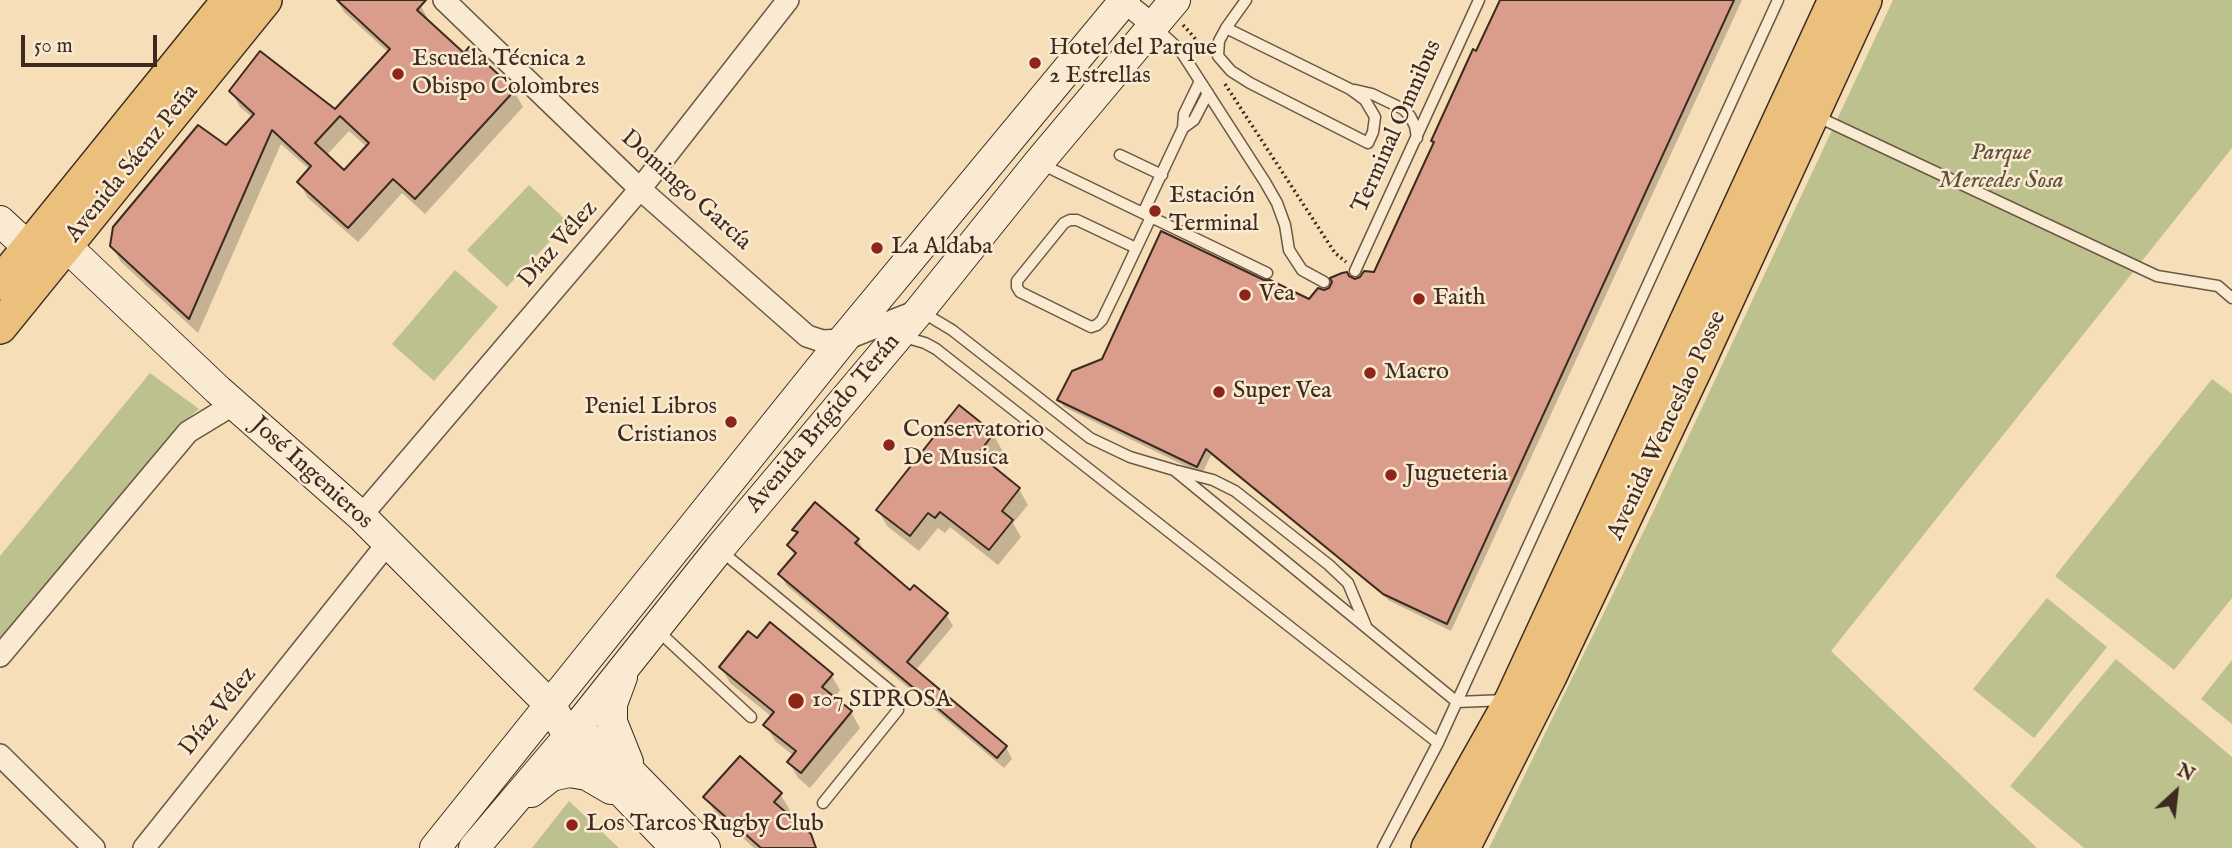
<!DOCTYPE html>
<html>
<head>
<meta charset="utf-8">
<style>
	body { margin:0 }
	#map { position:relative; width:2232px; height:848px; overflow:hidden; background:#f6dfb8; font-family:"IM FELL English",serif }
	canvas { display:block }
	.north { position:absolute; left:2141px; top:757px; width:70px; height:70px; -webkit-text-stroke:5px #f9ead1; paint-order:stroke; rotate:27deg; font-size:19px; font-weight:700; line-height:28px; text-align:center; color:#3d2a20 }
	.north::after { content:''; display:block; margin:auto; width:24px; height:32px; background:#3d2a20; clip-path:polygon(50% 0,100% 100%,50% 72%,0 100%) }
	.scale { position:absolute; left:21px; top:35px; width:136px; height:32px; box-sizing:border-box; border:4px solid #3d2a20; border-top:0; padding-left:9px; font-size:21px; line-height:24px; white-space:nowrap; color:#3d2a20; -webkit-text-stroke:5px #f9ead1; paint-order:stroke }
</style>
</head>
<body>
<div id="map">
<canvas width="2232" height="848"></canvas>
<div class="north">N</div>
<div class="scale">50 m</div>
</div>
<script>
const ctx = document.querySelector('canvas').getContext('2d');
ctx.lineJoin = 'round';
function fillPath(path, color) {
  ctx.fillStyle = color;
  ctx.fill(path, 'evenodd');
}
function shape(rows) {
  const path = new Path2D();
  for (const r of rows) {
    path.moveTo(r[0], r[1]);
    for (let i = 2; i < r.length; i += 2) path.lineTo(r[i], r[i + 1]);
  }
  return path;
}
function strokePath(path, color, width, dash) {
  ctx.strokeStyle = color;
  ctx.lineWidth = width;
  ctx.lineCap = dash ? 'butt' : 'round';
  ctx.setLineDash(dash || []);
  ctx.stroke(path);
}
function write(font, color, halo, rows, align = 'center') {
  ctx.font = font + ' "IM FELL English",serif';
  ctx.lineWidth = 5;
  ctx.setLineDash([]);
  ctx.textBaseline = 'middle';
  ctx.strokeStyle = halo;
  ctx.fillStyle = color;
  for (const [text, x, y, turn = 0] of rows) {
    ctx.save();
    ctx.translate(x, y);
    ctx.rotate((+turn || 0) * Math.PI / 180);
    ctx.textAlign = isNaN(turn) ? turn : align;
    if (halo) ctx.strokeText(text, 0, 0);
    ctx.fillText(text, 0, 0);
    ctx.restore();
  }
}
fillPath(shape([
	[1893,0,2232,0,2232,148,1831,651,2037,848,1489,848,1654,510],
	[529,185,568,222,507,287,467,250],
	[455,270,498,307,434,381,392,344],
	[150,373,199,409,183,422,0,638,0,556],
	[2212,379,2232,394,2232,598,2174,670,2055,576],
	[2047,598,2107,647,2034,738,1973,689],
	[2116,659,2232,757,2232,848,2084,848,2010,786],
	[2232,660,2232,724,2201,699],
	[569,801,619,848,532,848]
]), '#bdc18e');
fillPath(shape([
	[337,0,414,0,421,6,429,21,428,22,464,55,469,50,514,91,523,107,425,214,402,193,358,242,308,198,299,182,310,170,281,144,198,333,121,262,112,246,226,148,253,118,240,107,231,91,335,111,389,53,344,12],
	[349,131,367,147,345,172,326,156],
	[1502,0,1742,0,1451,631,1390,601,1211,455,1202,474,1064,407,1059,399,1103,360,1310,301,1349,278,1355,281,1375,274,1435,145,1433,141],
	[959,408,993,434,1002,450,990,466,1019,489,1028,505,1013,523,1021,537,998,565,950,527,945,533,938,528,919,551,887,526,878,510],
	[794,530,858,540,865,552,911,592,946,614,953,626,915,671,1006,747,1012,759,1004,768,787,586,780,574,795,556,789,546,797,536],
	[757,641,831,675,840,690,834,698,851,712,860,728,810,788,798,778,789,762,794,756,775,741,766,725,772,717,730,683,721,667],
	[780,794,790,810,786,814,810,835,817,848,754,848,715,812,706,797]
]), '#0003');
const building = shape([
	[337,0,426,0,417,10,464,53,469,47,515,90,415,199,393,179,348,228,297,182,311,166,272,130,189,319,110,246,113,227,198,125,226,145,254,114,229,91,260,51,335,109,390,49,337,0],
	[340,116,369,143,344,170,315,143,340,116],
	[1500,0,1734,0,1447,624,1383,594,1206,449,1197,467,1057,400,1072,371,1102,359,1161,231,1264,280,1270,280,1309,299,1318,288,1324,290,1329,288,1332,282,1330,278,1342,273,1347,272,1349,276,1355,279,1360,277,1364,271,1374,272,1434,142,1431,141,1473,49,1476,51,1500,0],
	[959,405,994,433,978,454,1020,488,1002,511,1013,520,989,550,940,512,935,518,928,513,910,536,876,510,959,405],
	[815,502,859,539,855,543,910,590,914,585,948,613,907,662,1007,746,997,758,778,574,796,553,787,545,798,532,792,530,815,502],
	[770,622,833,674,822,687,852,711,801,773,787,762,796,751,763,725,774,712,719,667,748,631,757,638,770,622],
	[740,756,782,793,774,802,811,834,816,848,761,848,703,797,740,756]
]);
fillPath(building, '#db9d8b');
strokePath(building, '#3d2a20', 2);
const lane = shape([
	[1155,27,1180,50,1265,182,1277,203,1285,225,1289,250,1302,270,1324,282],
	[1226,28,1350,89,1365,100,1375,117,1373,132,1368,143,1250,83,1231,71,1218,56,1219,41,1226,28,1246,0],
	[1355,90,1372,94,1403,109,1410,116,1415,126,1417,138],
	[1816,116,2157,276,2218,286,2232,298],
	[1183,128,1194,120,1208,93],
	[1120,155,1162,175],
	[1039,163,1267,273],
	[1143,213,1183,128,1184,114,1200,81],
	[1136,248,1077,220,1070,220,1064,223,1017,281,1017,287,1020,292,1091,327,1097,325,1102,320,1118,287,1151,217],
	[1355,271,1479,0],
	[922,312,952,330,1090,438,1130,457,1174,470,1457,702,1506,700],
	[904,337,925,343,936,349,1438,743],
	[1178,471,1213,480,1235,491,1329,565,1348,583,1366,626],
	[721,551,893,693,898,702,898,710,823,803],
	[657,630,751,717],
	[1383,848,1438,743,1778,0]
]);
const street = shape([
	[444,0,640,189,807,336,822,341,843,340,920,310],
	[1122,0,1153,25],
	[361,516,640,189,788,0],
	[0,656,188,432,234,404],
	[0,755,94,848],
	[144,848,387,544]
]);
const secondary = shape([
	[0,221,29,248,67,247,218,390,361,516,551,706,569,737,676,848],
	[622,677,612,704,612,722,628,762],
	[600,741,705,848],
	[531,792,551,776,569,772,587,775,611,789],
	[435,848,843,340,1125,0],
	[474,848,581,722,719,549,920,310,1039,162,1175,0]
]);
const primary = shape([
	[0,283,229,0],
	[0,327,265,0],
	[1428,848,1512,699,1835,0],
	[1463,848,1550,676,1699,361,1865,0]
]);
strokePath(lane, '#6b5746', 13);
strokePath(street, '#6b5746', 24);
strokePath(secondary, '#3d2a20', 32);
strokePath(primary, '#3d2a20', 36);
strokePath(shape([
	[1183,25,1194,37,1203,51],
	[1225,84,1335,253,1346,262]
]), '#3d2a20', 3.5, [2, 3.5]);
strokePath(lane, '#f9ead1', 10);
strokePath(street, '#f9ead1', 21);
strokePath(secondary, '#f9ead1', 30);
strokePath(primary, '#ebc07c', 33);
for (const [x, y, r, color] of [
	[1035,63,7,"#8f2418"],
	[398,74,7,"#8f2418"],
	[1155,211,7,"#8f2418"],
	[877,248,7,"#8f2418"],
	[1245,295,7,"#8f2418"],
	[1419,299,7,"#8f2418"],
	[1370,373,7,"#8f2418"],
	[1219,392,7,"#8f2418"],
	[731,422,7,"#8f2418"],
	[889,445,7,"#8f2418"],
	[1391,475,7,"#8f2418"],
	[796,701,9,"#8f2418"],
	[572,825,7,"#8f2418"]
]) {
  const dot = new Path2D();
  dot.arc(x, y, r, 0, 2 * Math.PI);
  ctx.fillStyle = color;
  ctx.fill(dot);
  strokePath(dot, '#f9ead1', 2.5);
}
write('24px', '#3d2a20', '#f9ead1', [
	["Hotel del Parque",1049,49],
	["2 Estrellas",1049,77],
	["Escuela Técnica 2",412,60],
	["Obispo Colombres",412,88],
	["Estación",1169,197],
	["Terminal",1169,225],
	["La Aldaba",891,248],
	["Vea",1259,295],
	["Faith",1433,299],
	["Macro",1384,373],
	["Super Vea",1233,392],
	["Peniel Libros",717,408,"right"],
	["Cristianos",717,436,"right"],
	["Conservatorio",903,431],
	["De Musica",903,459],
	["Jugueteria",1405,475],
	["107 SIPROSA",812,701],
	["Los Tarcos Rugby Club",586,825]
], 'left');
write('24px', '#3d2a20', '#f9ead1', [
	["Terminal Omnibus",1398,127,-66],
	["Avenida Sáenz Peña",133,164,-51],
	["Domingo García",685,191,42],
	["Díaz Vélez",559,245,-49],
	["Avenida Brígido Terán",824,424,-50],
	["Avenida Wenceslao Posse",1668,426,-65],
	["José Ingenieros",311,474,42],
	["Díaz Vélez",219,712,-51]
]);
write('italic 24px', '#5d503c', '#f9ead1', [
	["Parque",2001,154],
	["Mercedes Sosa",2001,182]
]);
</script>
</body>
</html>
